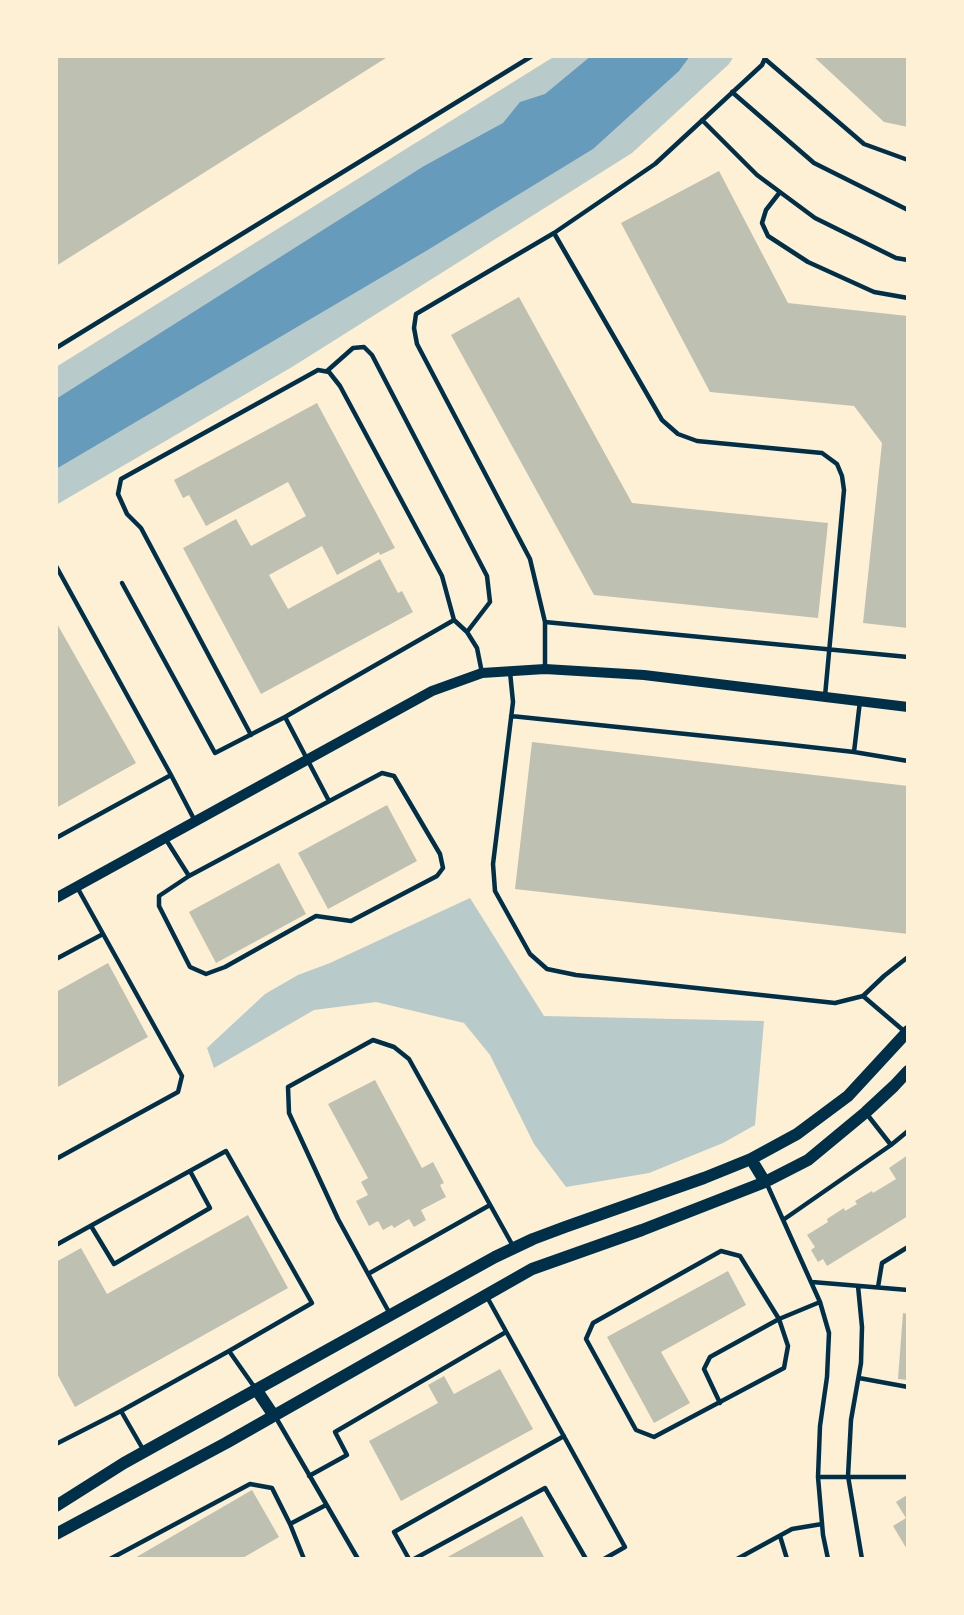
<!DOCTYPE html>
<html>
<head>
<meta charset="utf-8">
<style>
	body { margin:0 }
	#map { position:relative; width:964px; height:1615px; overflow:hidden; background:#fdf0d5; font-family:"Times New Roman",serif }
	canvas { display:block }
	.frame { position:absolute; inset:0; border:58px solid #fdf0d5; pointer-events:none }
</style>
</head>
<body>
<div id="map">
<canvas width="964" height="1615"></canvas>
<div class="frame"></div>
</div>
<script>
const ctx = document.querySelector('canvas').getContext('2d');
ctx.lineJoin = 'round';
function fillPath(path, color) {
  ctx.fillStyle = color;
  ctx.fill(path, 'evenodd');
}
function shape(rows) {
  const path = new Path2D();
  for (const r of rows) {
    path.moveTo(r[0], r[1]);
    for (let i = 2; i < r.length; i += 2) path.lineTo(r[i], r[i + 1]);
  }
  return path;
}
function strokePath(path, color, width, dash) {
  ctx.strokeStyle = color;
  ctx.lineWidth = width;
  ctx.lineCap = dash ? 'butt' : 'round';
  ctx.setLineDash(dash || []);
  ctx.stroke(path);
}
fillPath(shape([
	[555,56,734,56,729,64,632,153,292,367,56,505,56,367],
	[470,898,544,1016,764,1021,755,1125,723,1143,649,1173,566,1187,534,1144,490,1055,464,1023,376,1002,314,1010,214,1068,207,1048,265,994,298,975,330,963]
]), '#b9caca');
fillPath(shape([
	[591,56,690,56,679,71,593,149,426,251,56,469,56,399,424,166,503,123,520,102,545,94]
]), '#669bbc');
fillPath(shape([
	[56,56,389,56,56,266],
	[813,56,908,56,908,127,884,122],
	[719,171,788,303,908,316,908,628,863,623,882,443,854,406,710,392,621,223],
	[519,297,632,503,828,523,818,618,594,595,451,335],
	[317,403,395,548,380,555,379,552,337,575,322,546,269,575,288,609,380,559,398,593,402,591,413,612,261,694,183,548,236,519,251,546,306,516,288,482,206,526,189,495,183,498,174,480],
	[56,622,136,763,56,808],
	[532,742,908,786,908,934,515,889],
	[387,805,417,861,328,909,298,853],
	[279,863,306,914,216,963,189,912],
	[108,963,148,1037,56,1088,56,992],
	[375,1080,422,1168,433,1162,444,1183,440,1185,446,1197,421,1210,426,1220,414,1227,409,1219,394,1228,392,1225,383,1230,378,1221,369,1226,356,1201,368,1195,361,1182,368,1178,328,1104],
	[908,1155,908,1216,827,1266,823,1259,818,1262,811,1250,815,1247,807,1235,828,1222,827,1219,844,1208,845,1211,857,1204,855,1201,872,1191,873,1193,896,1179,889,1168],
	[248,1215,288,1288,75,1407,56,1372,56,1262,81,1248,107,1294],
	[728,1271,746,1305,661,1352,690,1403,654,1423,607,1337],
	[903,1313,908,1314,908,1380,898,1379],
	[500,1369,533,1429,401,1501,369,1441,438,1403,428,1385,444,1376,454,1394],
	[252,1490,279,1537,241,1559,133,1559],
	[907,1495,908,1498,908,1551,893,1526,906,1518,896,1502],
	[522,1516,545,1559,444,1559]
]), '#bec0b2');
strokePath(shape([
	[765,59,864,144,908,160],
	[732,92,814,163,908,210],
	[702,120,757,175,815,218,896,258,908,260],
	[780,192,766,210,762,223,768,236,808,262,874,292,908,298],
	[554,233,662,420,678,434,697,441,822,453,837,464,842,476,844,490,825,696],
	[56,348,532,56],
	[327,371,353,348,364,347,372,355,487,576,490,602,467,632],
	[56,566,171,775,56,838],
	[122,583,215,753,285,717,329,801],
	[545,622,908,657],
	[545,668,545,622,530,559,417,344,414,328,416,314,554,233,655,164,762,65,766,56],
	[510,672,513,702,493,864,495,891,530,954,547,969,576,975,835,1003,863,996,904,1031],
	[511,716,783,744,854,752,908,761],
	[285,717,454,620],
	[251,735,141,528,127,514,118,494,121,479,318,370,329,372,340,386,442,576,454,620,467,632,477,648,482,673],
	[854,752,860,701],
	[171,775,195,821],
	[165,838,189,876,159,896,159,906,190,967,206,974,225,967,316,916,351,921,437,876,443,868,440,854,394,776,382,773,189,876],
	[56,959,103,934],
	[863,996,884,976,908,957],
	[866,1113,891,1145],
	[56,1159,178,1092,182,1076,77,887],
	[766,1182,820,1302,829,1333,827,1377,820,1426,818,1477,823,1535,828,1559],
	[783,1220,891,1145,908,1131],
	[91,1226,114,1264,210,1208,190,1171],
	[56,1245,226,1151,312,1303,229,1351,255,1388],
	[368,1274,490,1205],
	[812,1282,908,1290],
	[858,1286,862,1327,861,1363,851,1420,848,1476,862,1559],
	[878,1287,882,1263,908,1247],
	[487,1297,625,1547,604,1559],
	[390,1314,338,1219,289,1113,288,1087,373,1040,394,1047,409,1059,513,1246],
	[859,1378,908,1387],
	[720,1403,704,1369,710,1357,779,1319,788,1346,784,1368,654,1437,636,1430,586,1339,593,1323,721,1251,740,1256,779,1319,820,1302],
	[121,1411,229,1351],
	[275,1416,358,1559],
	[56,1444,121,1411,144,1451],
	[309,1476,347,1455,335,1432,506,1332],
	[818,1477,908,1477],
	[780,1536,787,1559],
	[110,1559,250,1484,272,1488,290,1524],
	[304,1559,290,1524,326,1505],
	[409,1559,394,1532,564,1436],
	[414,1559,545,1488,586,1559],
	[737,1559,792,1529,822,1524]
]), '#003049', 4.5);
strokePath(shape([
	[56,898,432,691,482,673,545,669,644,675,908,707]
]), '#003049', 10);
strokePath(shape([
	[751,1159,765,1182],
	[256,1389,274,1416],
	[56,1506,124,1463,495,1257,533,1239,565,1227,704,1178,751,1159,797,1134,848,1096,908,1031],
	[56,1534,226,1443,532,1269,642,1230,765,1182,808,1160,866,1112,894,1086,908,1071]
]), '#003049', 12);
</script>
</body>
</html>
